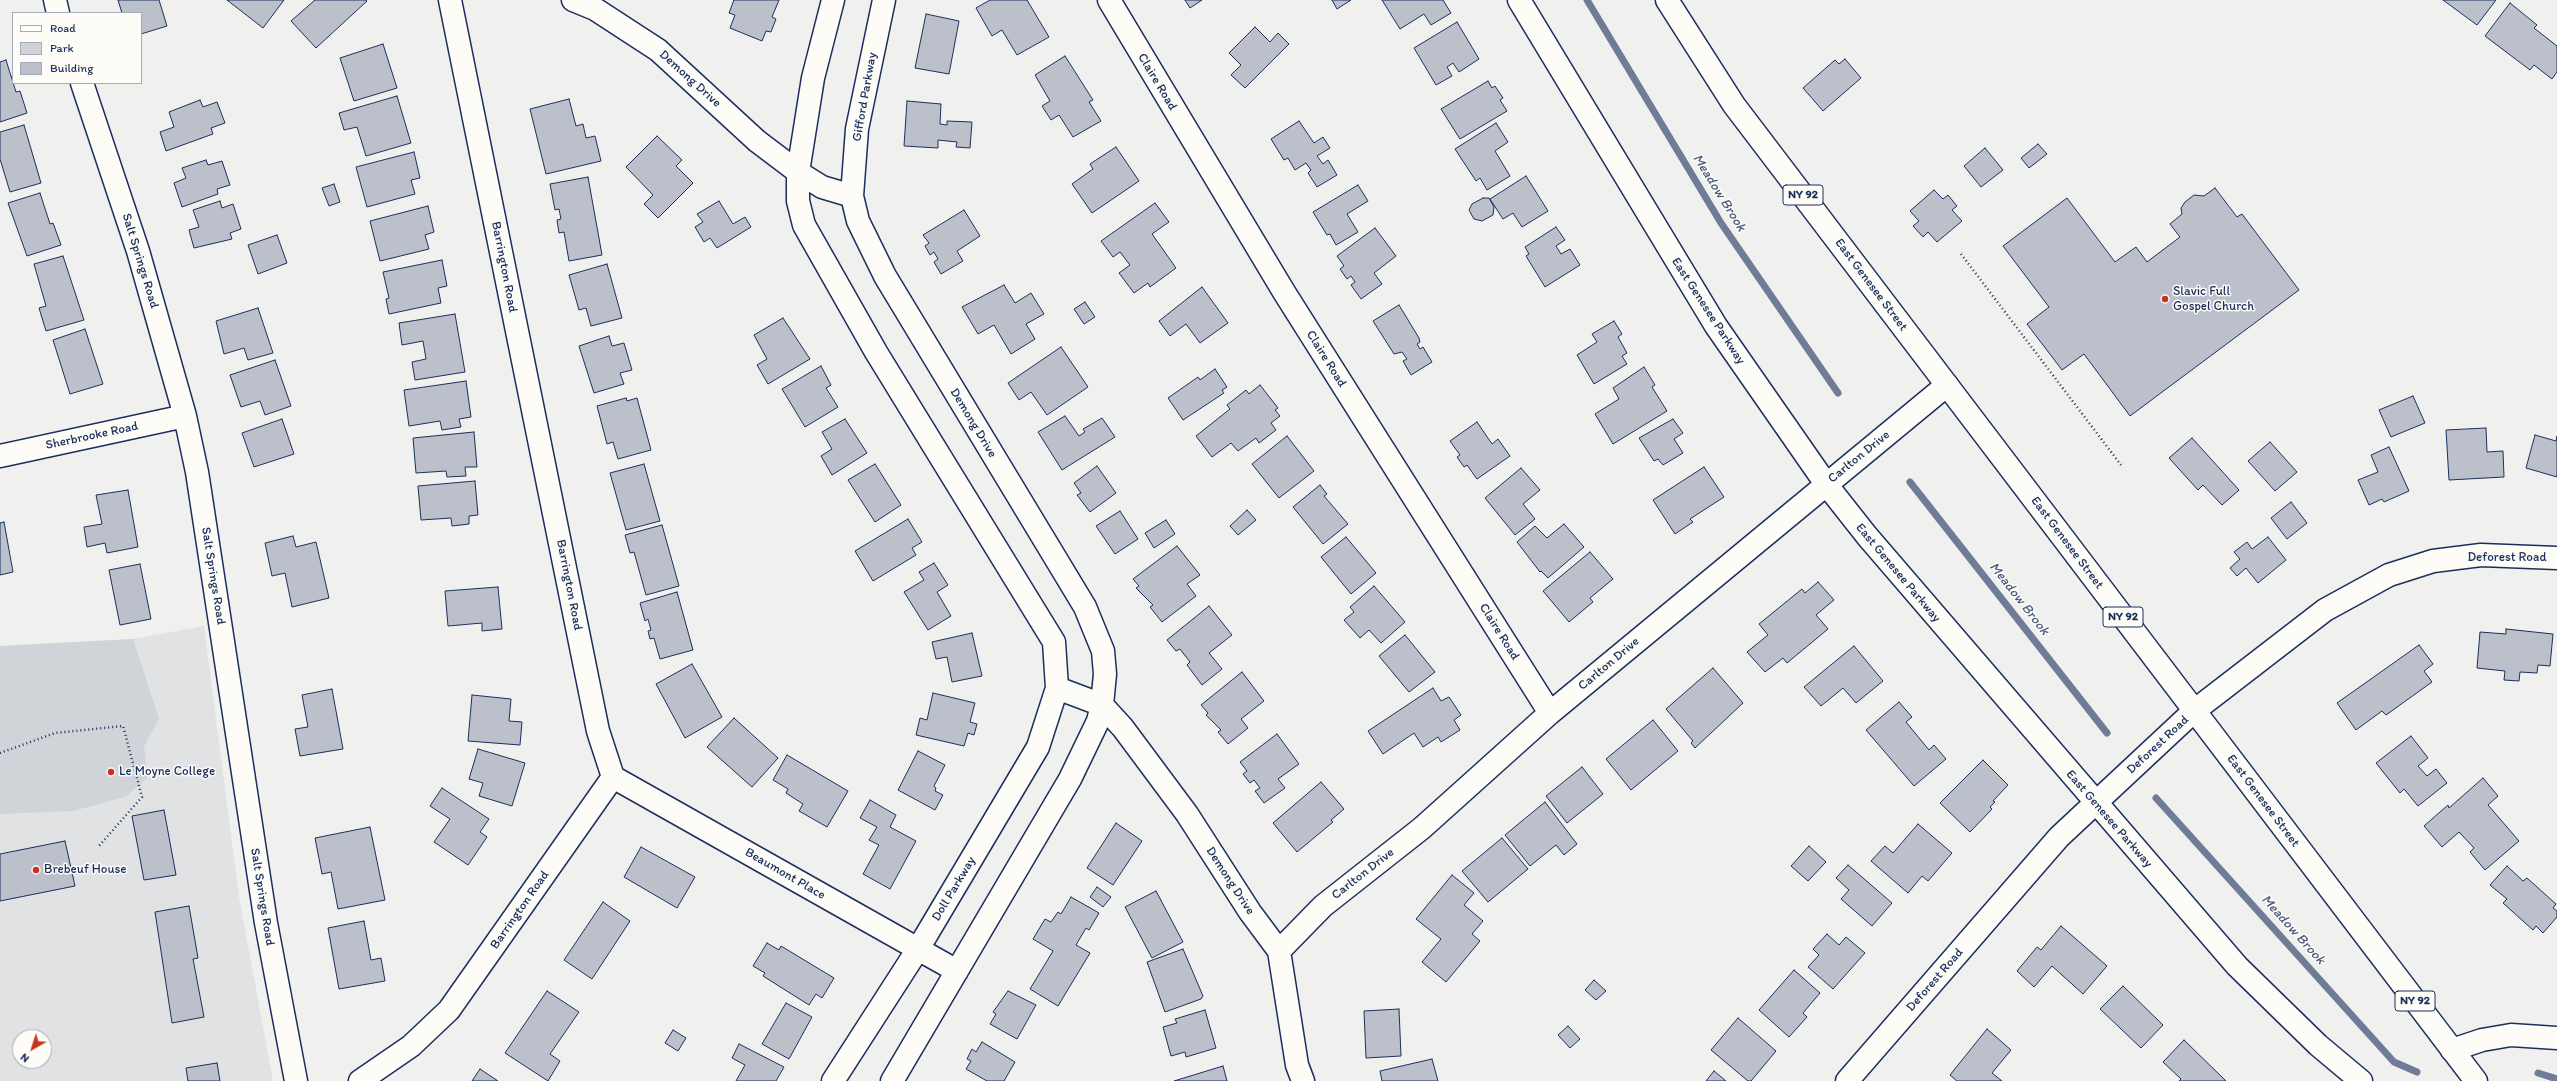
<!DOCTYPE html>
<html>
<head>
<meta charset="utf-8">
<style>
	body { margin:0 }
	#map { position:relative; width:2557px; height:1081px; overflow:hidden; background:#f0f0ee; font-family:Itim,sans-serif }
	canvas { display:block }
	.legend { position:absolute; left:12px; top:12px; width:130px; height:72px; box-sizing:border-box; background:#fdfcf7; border:1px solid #a3aaba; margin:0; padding:5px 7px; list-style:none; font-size:12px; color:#1b2f5e }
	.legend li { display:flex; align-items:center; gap:8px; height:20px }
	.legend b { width:20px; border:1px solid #a3aaba }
	.north { position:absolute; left:12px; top:1029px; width:40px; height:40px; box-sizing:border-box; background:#fdfcf7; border:1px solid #a3aaba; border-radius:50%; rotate:219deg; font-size:11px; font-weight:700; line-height:16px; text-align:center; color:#1b2f5e }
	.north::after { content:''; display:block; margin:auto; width:14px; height:18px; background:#c8321e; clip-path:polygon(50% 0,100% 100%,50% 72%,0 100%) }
</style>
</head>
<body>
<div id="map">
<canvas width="2557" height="1081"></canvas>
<ul class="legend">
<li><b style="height:5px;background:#fdfcf7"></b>Road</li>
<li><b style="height:11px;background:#d0d3d8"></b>Park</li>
<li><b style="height:11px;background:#bbc0ca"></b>Building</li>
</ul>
<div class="north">N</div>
</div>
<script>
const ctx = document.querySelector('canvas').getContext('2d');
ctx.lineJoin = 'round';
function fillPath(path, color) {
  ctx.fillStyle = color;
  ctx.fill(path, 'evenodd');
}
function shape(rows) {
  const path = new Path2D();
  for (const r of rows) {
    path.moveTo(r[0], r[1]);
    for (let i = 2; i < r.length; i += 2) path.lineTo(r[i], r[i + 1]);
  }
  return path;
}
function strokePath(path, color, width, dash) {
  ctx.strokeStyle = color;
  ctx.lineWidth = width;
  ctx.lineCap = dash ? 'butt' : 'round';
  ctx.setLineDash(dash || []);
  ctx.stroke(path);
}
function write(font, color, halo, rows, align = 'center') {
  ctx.font = font + ' Itim,sans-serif';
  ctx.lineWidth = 3;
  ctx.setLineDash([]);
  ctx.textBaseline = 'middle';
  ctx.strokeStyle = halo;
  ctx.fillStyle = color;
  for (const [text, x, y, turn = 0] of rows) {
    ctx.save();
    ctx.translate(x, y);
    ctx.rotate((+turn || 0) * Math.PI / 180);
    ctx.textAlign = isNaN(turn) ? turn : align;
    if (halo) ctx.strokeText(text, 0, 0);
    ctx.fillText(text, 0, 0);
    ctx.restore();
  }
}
fillPath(shape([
	[204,626,239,897,273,1081,0,1081,0,646,133,639],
	[20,1037,44,1037,44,1061,20,1061]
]), '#e0e2e3');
fillPath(shape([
	[133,639,159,719,144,746,147,778,125,797,73,811,0,814,0,646]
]), '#d0d3d8');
strokePath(shape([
	[1587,0,1721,223,1838,393],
	[1910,482,2107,733],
	[2156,798,2394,1062,2417,1072],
	[2538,1073,2557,1079]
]), '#6f7b97', 7);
const building = shape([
	[118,0,159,0,167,26,141,34,141,13,122,13,118,0],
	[227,0,284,0,263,28,227,0],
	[315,0,366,0,367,1,316,48,291,21,315,0],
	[734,0,779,0,772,17,776,19,771,32,766,31,762,41,730,28,735,15,729,13,734,0],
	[990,0,1027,0,1049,37,1017,55,1002,30,992,36,976,8,990,0],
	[1185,0,1202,0,1190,8,1185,0],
	[1332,0,1351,0,1337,9,1332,0],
	[1382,0,1443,0,1451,13,1431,25,1424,14,1400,29,1382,0],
	[2443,0,2496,0,2477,25,2443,0],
	[2510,3,2537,25,2534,28,2557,46,2557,72,2552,79,2534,65,2530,70,2485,36,2510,3],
	[926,14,959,21,949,74,915,68,926,14],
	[1457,22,1479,59,1459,72,1453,63,1447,67,1452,76,1436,85,1414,48,1457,22],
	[1255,27,1270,42,1278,33,1289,44,1245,88,1231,75,1241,65,1229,53,1255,27],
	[383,44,397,88,354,101,340,58,383,44],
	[1065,56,1093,100,1089,102,1101,121,1073,137,1059,115,1051,120,1042,106,1050,101,1035,75,1065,56],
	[1845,59,1861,78,1823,111,1803,88,1835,60,1839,64,1845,59],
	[6,60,16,92,20,91,27,113,0,122,0,62,6,60],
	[1488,81,1492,88,1495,86,1503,98,1500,100,1507,111,1460,139,1441,109,1488,81],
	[397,96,411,143,366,156,357,127,344,130,339,113,397,96],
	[569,99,576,126,583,124,586,138,595,136,601,161,546,174,530,109,569,99],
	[200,100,203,107,217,102,225,123,211,128,213,134,166,151,160,132,174,127,169,112,200,100],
	[907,101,941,104,940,124,947,125,947,121,972,122,970,148,956,147,957,142,938,140,938,148,904,146,907,101],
	[1299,121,1314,143,1323,137,1330,148,1317,156,1323,164,1328,160,1337,175,1317,187,1308,173,1311,170,1306,163,1295,170,1288,158,1284,160,1271,139,1299,121],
	[1496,123,1508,142,1495,151,1510,176,1487,190,1480,178,1476,181,1455,149,1496,123],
	[24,125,41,183,10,192,0,159,0,132,24,125],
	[657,136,682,160,676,166,693,183,658,218,644,204,653,195,626,167,657,136],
	[2038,144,2047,154,2029,168,2021,158,2038,144],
	[1116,147,1139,181,1092,213,1072,184,1093,169,1090,164,1116,147],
	[1985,148,2003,170,1981,187,1964,166,1985,148],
	[414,152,420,178,411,180,415,194,367,207,356,167,414,152],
	[206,160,208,165,222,161,230,185,217,189,218,194,182,207,174,183,186,178,182,168,206,160],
	[1526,176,1548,211,1522,227,1513,213,1503,219,1490,199,1526,176],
	[588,177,602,255,569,261,564,232,559,233,557,220,561,219,559,209,555,210,550,184,588,177],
	[334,184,340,202,329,206,322,188,334,184],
	[1358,185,1368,201,1347,214,1358,232,1336,245,1330,234,1327,235,1313,212,1358,185],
	[2215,188,2237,217,2242,214,2299,290,2130,416,2084,354,2062,370,2027,324,2049,307,2003,246,2067,198,2115,262,2136,247,2147,262,2180,237,2170,224,2182,214,2181,208,2185,202,2194,195,2204,196,2215,188],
	[1934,190,1943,199,1948,195,1957,206,1952,210,1962,221,1937,242,1928,232,1923,237,1913,226,1919,221,1910,211,1934,190],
	[40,193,50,224,53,223,61,245,27,256,8,203,40,193],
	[1483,198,1489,198,1494,207,1493,215,1482,221,1474,219,1469,210,1472,204,1483,198],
	[220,201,222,208,233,204,241,229,230,233,232,239,194,248,189,230,199,227,193,210,220,201],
	[719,201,733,224,745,217,751,227,717,248,710,238,704,242,695,227,703,222,697,214,719,201],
	[1155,203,1169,222,1152,234,1176,268,1150,287,1148,283,1134,293,1119,273,1130,265,1120,252,1113,257,1101,241,1155,203],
	[428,206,434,232,425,235,429,249,380,261,370,221,428,206],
	[964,210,980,236,957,251,963,261,941,274,934,262,938,259,934,252,930,255,925,246,929,243,923,235,964,210],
	[1556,227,1565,240,1556,246,1561,254,1570,249,1580,265,1545,287,1526,256,1529,254,1525,247,1556,227],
	[1375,228,1396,256,1374,273,1382,284,1361,299,1351,285,1355,282,1351,276,1347,279,1340,269,1344,266,1337,256,1375,228],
	[277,235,287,263,258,274,248,245,277,235],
	[63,256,84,320,46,331,39,308,46,306,34,264,63,256],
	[442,260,447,286,438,288,441,303,389,314,386,299,389,298,383,272,442,260],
	[607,264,622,318,591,326,586,308,579,310,569,275,607,264],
	[1004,285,1015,303,1031,293,1044,314,1026,324,1035,339,1011,354,994,325,978,334,962,307,1004,285],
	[1202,287,1228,323,1200,343,1186,324,1170,336,1159,321,1202,287],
	[1085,302,1095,317,1084,324,1074,309,1085,302],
	[1399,305,1419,338,1420,342,1417,344,1420,349,1423,347,1432,362,1411,375,1403,361,1407,359,1402,352,1394,354,1373,321,1399,305],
	[258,308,273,353,248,360,244,348,224,354,216,321,258,308],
	[455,314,465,372,415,380,412,362,426,359,423,341,402,345,399,323,455,314],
	[783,318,810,359,768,384,757,365,767,359,754,335,783,318],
	[1614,321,1622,334,1618,337,1627,353,1622,356,1627,364,1594,384,1577,355,1597,342,1592,334,1614,321],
	[85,329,103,384,70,394,53,340,85,329],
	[609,336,612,346,624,343,632,370,620,373,624,384,594,393,579,346,609,336],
	[1061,347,1088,387,1047,415,1031,392,1019,400,1008,383,1061,347],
	[275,360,291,406,265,415,260,401,241,407,230,375,275,360],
	[821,366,831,385,826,388,838,407,805,427,782,389,821,366],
	[1644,367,1655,385,1652,387,1667,411,1613,444,1595,414,1619,399,1613,388,1644,367],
	[1215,369,1227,387,1222,390,1224,393,1183,420,1168,398,1198,377,1200,380,1215,369],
	[466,381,471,417,459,419,461,427,442,430,440,421,409,426,404,390,466,381],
	[1260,385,1278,408,1275,410,1280,416,1271,423,1276,430,1259,443,1256,438,1238,451,1231,443,1212,457,1196,436,1230,409,1227,405,1246,390,1249,394,1260,385],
	[2413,396,2425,423,2391,437,2379,410,2413,396],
	[626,398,627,401,637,398,651,450,618,459,613,442,607,444,597,406,626,398],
	[1065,416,1079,436,1085,432,1083,429,1102,418,1115,437,1062,470,1038,432,1065,416],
	[282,419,294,454,254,467,242,433,282,419],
	[845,419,867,453,832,475,821,456,832,449,822,432,845,419],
	[1673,419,1683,433,1674,439,1683,453,1663,465,1658,459,1654,461,1639,438,1673,419],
	[1477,422,1492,444,1498,439,1510,456,1477,479,1467,465,1464,467,1457,457,1460,455,1450,441,1477,422],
	[2486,428,2487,452,2503,451,2504,477,2449,480,2446,430,2486,428],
	[474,432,477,467,465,467,466,476,447,477,446,471,416,473,413,438,474,432],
	[2535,435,2556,441,2557,436,2557,477,2526,468,2535,435],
	[1287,436,1314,471,1279,498,1252,464,1287,436],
	[2192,438,2239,490,2222,505,2203,485,2198,490,2169,458,2192,438],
	[2270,442,2297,472,2275,491,2248,461,2270,442],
	[2389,447,2409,491,2384,502,2382,499,2369,505,2358,480,2378,472,2371,455,2389,447],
	[644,464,660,521,626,530,610,473,644,464],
	[875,464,901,505,875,522,848,480,875,464],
	[1097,466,1116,493,1090,512,1077,495,1081,493,1074,483,1097,466],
	[1704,467,1724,497,1690,519,1693,522,1675,534,1653,500,1704,467],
	[1521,468,1540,490,1523,504,1535,519,1515,535,1485,498,1521,468],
	[475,481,478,515,469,516,469,524,452,526,451,518,421,520,418,486,475,481],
	[1320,485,1327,494,1324,496,1348,524,1323,544,1293,507,1320,485],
	[128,490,138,547,107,553,105,543,87,547,84,527,102,524,96,495,128,490],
	[2291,502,2307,523,2287,539,2271,518,2291,502],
	[1247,510,1256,520,1238,535,1230,526,1247,510],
	[1120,511,1138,539,1115,554,1096,526,1120,511],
	[908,519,922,542,912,548,916,555,873,581,855,551,908,519],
	[1166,520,1175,534,1154,548,1145,533,1166,520],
	[4,522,13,572,0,575,0,523,4,522],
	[1564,524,1584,547,1548,578,1541,571,1540,572,1517,542,1535,526,1547,538,1564,524],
	[662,525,679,586,646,595,634,552,630,553,625,535,662,525],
	[293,536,296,547,316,542,329,598,292,607,285,573,272,576,265,543,293,536],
	[1346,537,1376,573,1351,594,1321,557,1346,537],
	[2268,537,2286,560,2258,583,2246,568,2237,576,2230,568,2240,559,2234,552,2247,542,2252,549,2268,537],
	[1177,546,1200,575,1187,584,1196,596,1162,622,1150,607,1153,605,1136,588,1139,586,1133,579,1177,546],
	[1590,552,1613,579,1590,598,1593,602,1569,622,1543,591,1590,552],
	[934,563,948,585,937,592,951,616,928,630,904,592,924,580,919,572,934,563],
	[140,564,151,619,120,625,109,570,140,564],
	[1818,582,1834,600,1816,615,1828,629,1787,663,1783,658,1765,672,1747,652,1768,635,1759,624,1802,589,1805,593,1818,582],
	[1374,586,1405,622,1381,643,1369,630,1360,638,1344,620,1354,612,1350,607,1374,586],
	[498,587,502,629,482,631,482,623,448,626,445,591,498,587],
	[677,592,693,650,660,659,654,638,650,639,648,631,651,630,648,619,645,621,640,603,677,592],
	[1209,606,1232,635,1209,653,1222,669,1202,685,1187,665,1190,662,1180,649,1176,651,1167,640,1209,606],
	[2506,629,2553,634,2550,666,2538,665,2537,673,2520,672,2519,681,2504,680,2505,671,2477,668,2480,632,2506,634,2506,629],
	[972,633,982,676,952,682,947,657,936,659,932,642,972,633],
	[1405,635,1435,672,1409,692,1379,656,1405,635],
	[2419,645,2433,664,2424,671,2432,682,2386,715,2382,711,2356,730,2337,703,2419,645],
	[1854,646,1883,681,1856,703,1843,688,1821,706,1804,687,1854,646],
	[692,664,722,717,685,738,656,684,692,664],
	[1713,668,1743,703,1695,748,1691,743,1693,741,1666,709,1713,668],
	[1242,672,1264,701,1241,719,1248,728,1228,744,1218,732,1221,730,1206,715,1208,713,1201,705,1242,672],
	[1433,688,1441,701,1449,697,1461,715,1454,720,1460,730,1441,742,1438,737,1423,747,1414,733,1383,754,1368,731,1433,688],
	[332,689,343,749,300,756,295,729,308,727,302,695,332,689],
	[933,693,975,703,970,722,977,724,974,735,968,733,964,746,916,735,920,718,927,720,933,693],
	[472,695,511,699,509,721,522,722,520,745,468,741,472,695],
	[1899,702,1912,717,1906,722,1929,750,1934,745,1946,759,1914,786,1866,730,1899,702],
	[734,718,778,758,752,787,707,747,734,718],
	[1653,720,1678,751,1631,790,1606,759,1653,720],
	[1277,734,1299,764,1278,779,1285,788,1264,803,1255,791,1260,788,1254,780,1250,783,1243,774,1247,771,1240,762,1277,734],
	[2411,736,2428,758,2418,766,2427,776,2436,769,2447,783,2418,806,2404,789,2400,793,2376,763,2411,736],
	[478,749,525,763,512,806,479,796,483,783,469,779,478,749],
	[918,751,945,765,934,786,936,788,935,791,943,795,935,810,898,790,918,751],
	[787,755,848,791,827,827,799,811,803,804,786,793,788,789,773,780,787,755],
	[1983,760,2008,785,1993,801,1995,802,1990,807,1992,809,1970,832,1940,803,1983,760],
	[1582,767,1603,794,1567,823,1546,796,1582,767],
	[2483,778,2498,796,2488,805,2519,841,2485,870,2470,852,2474,848,2459,832,2442,847,2424,826,2448,805,2449,808,2483,778],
	[1321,782,1344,809,1331,820,1333,822,1297,852,1273,823,1321,782],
	[442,788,489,819,480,832,487,837,468,865,434,842,450,819,430,806,442,788],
	[870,800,896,815,890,827,916,841,890,889,863,874,879,845,869,840,877,827,860,818,870,800],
	[1545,802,1577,844,1564,855,1556,845,1530,866,1505,835,1545,802],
	[164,810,176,875,144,880,132,816,164,810],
	[1116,823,1142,841,1113,885,1087,868,1116,823],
	[1918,824,1952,853,1928,881,1922,876,1908,893,1871,861,1885,846,1893,853,1918,824],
	[370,827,385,900,338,909,331,872,322,874,315,838,370,827],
	[1502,838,1528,869,1488,902,1462,871,1502,838],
	[65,841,75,886,0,901,0,854,65,841],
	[1809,846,1826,862,1808,881,1791,866,1809,846],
	[641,847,695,877,677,908,624,877,641,847],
	[1848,865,1892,903,1872,926,1841,899,1849,890,1836,878,1848,865],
	[2507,866,2523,881,2527,878,2556,904,2553,908,2557,911,2557,917,2543,933,2536,926,2533,930,2503,903,2507,899,2490,885,2507,866],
	[1452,875,1474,893,1464,905,1483,921,1472,934,1480,941,1446,982,1422,962,1441,939,1416,919,1452,875],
	[1097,887,1111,897,1103,907,1090,897,1097,887],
	[1156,891,1183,942,1152,958,1125,907,1156,891],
	[1071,897,1099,913,1089,930,1086,928,1076,945,1090,953,1058,1006,1030,989,1053,951,1033,939,1045,919,1051,922,1058,912,1061,914,1071,897],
	[603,902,630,921,592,979,564,960,603,902],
	[189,906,198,958,193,959,204,1017,172,1023,155,912,189,906],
	[364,921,371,960,381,958,385,981,339,989,328,928,364,921],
	[2061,926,2107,966,2083,994,2052,966,2034,987,2017,971,2037,947,2041,950,2061,926],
	[1827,934,1839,945,1846,937,1865,953,1833,989,1808,967,1819,955,1813,949,1827,934],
	[767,943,779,950,781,946,834,978,822,998,816,994,809,1005,763,976,765,973,753,966,767,943],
	[1183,949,1203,996,1201,999,1165,1012,1147,962,1183,949],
	[1794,970,1820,993,1803,1013,1807,1017,1789,1037,1759,1010,1794,970],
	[1594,980,1606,991,1596,1000,1585,990,1594,980],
	[2123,986,2163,1025,2141,1048,2100,1009,2123,986],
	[547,991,579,1012,550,1054,560,1061,548,1081,505,1053,547,991],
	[1008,991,1036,1005,1017,1039,990,1024,996,1014,993,1012,1008,991],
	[786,1003,812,1017,789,1059,762,1044,786,1003],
	[1399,1009,1401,1056,1366,1058,1364,1011,1399,1009],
	[1205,1010,1216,1048,1186,1057,1185,1052,1171,1056,1163,1027,1177,1023,1175,1019,1205,1010],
	[1738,1018,1776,1051,1751,1081,1748,1081,1711,1050,1738,1018],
	[1568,1026,1580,1039,1570,1048,1558,1035,1568,1026],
	[1987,1029,2011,1050,1992,1073,2002,1081,1957,1081,1950,1075,1987,1029],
	[673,1030,686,1038,678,1051,665,1043,673,1030],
	[2184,1040,2226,1081,2179,1081,2181,1079,2163,1062,2184,1040],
	[982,1042,1015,1062,1004,1081,987,1081,966,1069,971,1061,967,1059,972,1049,976,1052,982,1042],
	[739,1044,784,1067,776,1081,736,1081,745,1065,732,1058,739,1044],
	[1432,1059,1438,1081,1382,1081,1380,1071,1432,1059],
	[217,1063,220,1081,188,1081,186,1068,217,1063],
	[1223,1066,1227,1081,1174,1081,1223,1066],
	[480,1069,498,1081,472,1081,480,1069],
	[1714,1071,1726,1081,1706,1081,1714,1071]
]);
fillPath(building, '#bbc0ca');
strokePath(building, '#1b2f5e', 1);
const minor = shape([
	[55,0,58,13],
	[450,0,598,731,613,777],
	[573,0,595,9,658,50,757,141,798,172,822,187,852,196],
	[833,0,813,78,798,172,798,201,804,225,876,352,1054,642,1057,688,1038,747,918,949,833,1081],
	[884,0,857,129,852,196,858,221,885,276,1085,607,1103,651,1105,674,1102,705,1098,721,1070,779,892,1081],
	[1109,0,1284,292,1550,713],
	[1519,0,1716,326,1826,484,1867,536,2237,966,2318,1045,2361,1081],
	[82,83,138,251,185,416,197,472,266,923,296,1081],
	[0,456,185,416],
	[1057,688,1102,705,1123,728,1187,814,1250,912,1279,951,1297,1065,1303,1081],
	[613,777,957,971],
	[1279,951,1323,906,1422,828,1550,713,1947,385],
	[2452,1050,2482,1040,2511,1035,2557,1038],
	[360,1081,411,1046,449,1010,613,777],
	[1847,1081,2059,837,2194,711,2325,610,2389,575,2433,561,2481,555,2557,558]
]);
const major = shape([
	[1667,0,1734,105,2476,1081]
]);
strokePath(minor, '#1b2f5e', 25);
strokePath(major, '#1b2f5e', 25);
strokePath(shape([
	[1961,254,2121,465],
	[0,753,55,733,123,726,142,797,99,846]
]), '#1b2f5e', 2.5, [1, 3]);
strokePath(minor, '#fdfcf7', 22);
strokePath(major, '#fdfcf7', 22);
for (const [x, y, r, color] of [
	[2165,299,4,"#c8321e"],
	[111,772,4,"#c8321e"],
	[36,870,4,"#c8321e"]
]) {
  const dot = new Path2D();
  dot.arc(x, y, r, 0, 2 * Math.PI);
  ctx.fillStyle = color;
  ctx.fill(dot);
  strokePath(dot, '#fdfcf7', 1.5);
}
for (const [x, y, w] of [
	[1803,195,40],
	[2123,617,40],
	[2415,1001,40]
]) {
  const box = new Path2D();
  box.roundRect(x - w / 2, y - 10, w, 20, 3);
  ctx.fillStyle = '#fdfcf7';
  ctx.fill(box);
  strokePath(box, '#1b2f5e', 1);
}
write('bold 12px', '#1b2f5e', null, [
	["NY 92",1803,195],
	["NY 92",2123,617],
	["NY 92",2415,1001]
]);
write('13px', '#1b2f5e', '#fdfcf7', [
	["Demong Drive",690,79,42],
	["Claire Road",1157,82,59],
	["Gifford Parkway",865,97,-80],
	["Salt Springs Road",140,261,73],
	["Barrington Road",504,267,79],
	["East Genesee Street",1871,285,53],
	["East Genesee Parkway",1708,311,57],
	["Claire Road",1326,359,58],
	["Demong Drive",973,423,59],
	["Sherbrooke Road",92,436,-12],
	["Carlton Drive",1859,457,-39],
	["East Genesee Street",2067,543,53],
	["Deforest Road",2507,558],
	["East Genesee Parkway",1898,573,50],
	["Salt Springs Road",213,576,81],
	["Barrington Road",569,585,79],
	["Claire Road",1499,632,58],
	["Carlton Drive",1609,664,-40],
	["Deforest Road",2158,745,-43],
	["East Genesee Street",2263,801,53],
	["East Genesee Parkway",2109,819,49],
	["Beaumont Place",785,874,30],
	["Carlton Drive",1363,874,-38],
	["Demong Drive",1230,881,57],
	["Doll Parkway",954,889,-59],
	["Salt Springs Road",262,897,81],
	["Barrington Road",520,910,-55],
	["Deforest Road",1935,980,-49]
]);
write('13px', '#1b2f5e', '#fdfcf7', [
	["Slavic Full",2173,292],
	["Gospel Church",2173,307],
	["Le Moyne College",119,772],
	["Brebeuf House",44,870]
], 'left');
write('italic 14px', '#4c5b7f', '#fdfcf7', [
	["Meadow Brook",1719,193,58],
	["Meadow Brook",2019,599,52],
	["Meadow Brook",2293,930,48]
]);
</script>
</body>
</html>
